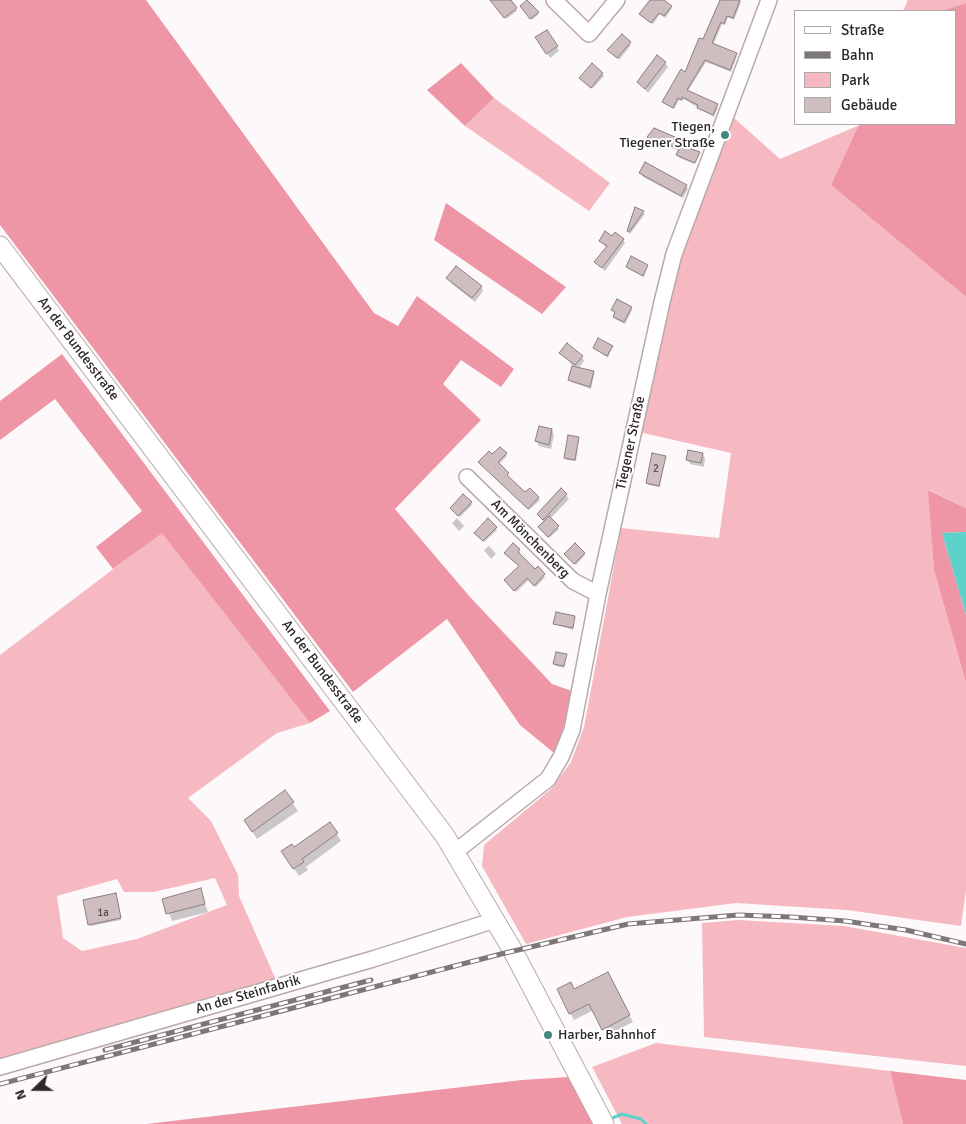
<!DOCTYPE html>
<html>
<head>
<meta charset="utf-8">
<style>
	body { margin:0 }
	#map { position:relative; width:966px; height:1124px; overflow:hidden; background:#fdf9fa; font-family:Signika,sans-serif }
	canvas { display:block }
	.legend { position:absolute; left:794px; top:10px; width:162px; height:115px; box-sizing:border-box; background:#fff; border:1px solid #aba9a9; margin:0; padding:6px 9px; list-style:none; font-size:15px; color:#2d2728 }
	.legend li { display:flex; align-items:center; gap:10px; height:25px }
	.legend b { width:25px; border:1px solid #aba9a9 }
	.north { position:absolute; left:10px; top:1064px; width:50px; height:50px; -webkit-text-stroke:4px #fff; paint-order:stroke; rotate:248deg; font-size:14px; font-weight:700; line-height:20px; text-align:center; color:#2d2728 }
	.north::after { content:''; display:block; margin:auto; width:18px; height:22px; background:#2d2728; clip-path:polygon(50% 0,100% 100%,50% 72%,0 100%) }
</style>
</head>
<body>
<div id="map">
<canvas width="966" height="1124"></canvas>
<ul class="legend">
<li><b style="height:6px;background:#fff"></b>Straße</li>
<li><b style="height:6px;background:#7d7778"></b>Bahn</li>
<li><b style="height:14px;background:#f6b8c1"></b>Park</li>
<li><b style="height:14px;background:#cfbec0"></b>Gebäude</li>
</ul>
<div class="north">N</div>
</div>
<script>
const ctx = document.querySelector('canvas').getContext('2d');
ctx.lineJoin = 'round';
function fillPath(path, color) {
  ctx.fillStyle = color;
  ctx.fill(path, 'evenodd');
}
function shape(rows) {
  const path = new Path2D();
  for (const r of rows) {
    path.moveTo(r[0], r[1]);
    for (let i = 2; i < r.length; i += 2) path.lineTo(r[i], r[i + 1]);
  }
  return path;
}
function strokePath(path, color, width, dash) {
  ctx.strokeStyle = color;
  ctx.lineWidth = width;
  ctx.lineCap = dash ? 'butt' : 'round';
  ctx.setLineDash(dash || []);
  ctx.stroke(path);
}
function write(font, color, halo, rows, align = 'center') {
  ctx.font = font + ' Signika,sans-serif';
  ctx.lineWidth = 4;
  ctx.setLineDash([]);
  ctx.textBaseline = 'middle';
  ctx.strokeStyle = halo;
  ctx.fillStyle = color;
  for (const [text, x, y, turn = 0] of rows) {
    ctx.save();
    ctx.translate(x, y);
    ctx.rotate((+turn || 0) * Math.PI / 180);
    ctx.textAlign = isNaN(turn) ? turn : align;
    if (halo) ctx.strokeText(text, 0, 0);
    ctx.fillText(text, 0, 0);
    ctx.restore();
  }
}
fillPath(shape([
	[908,0,966,0,966,3,941,11,903,11],
	[494,98,610,183,589,211,465,126],
	[733,117,780,159,862,124,858,126,831,185,966,297,966,508,929,490,934,570,966,683,966,890,961,926,847,910,736,903,627,917,526,944,482,866,484,845,551,789,571,762,584,727,621,528,719,538,731,453,639,432,673,280],
	[162,532,310,723,277,733,188,798,211,821,238,875,239,896,276,980,0,1060,0,655],
	[215,878,227,905,137,939,82,951,63,938,57,896,117,879,124,892,153,892],
	[738,920,844,926,966,948,966,1066,704,1037,702,923],
	[656,1043,890,1071,903,1124,622,1124,592,1067]
]), '#f6b8c1');
fillPath(shape([
	[0,0,146,0,374,313,398,326,417,296,514,369,501,387,461,360,443,384,481,420,395,509,470,597,552,684,572,691,565,723,554,753,520,725,447,619,353,692,0,225],
	[966,3,966,297,831,185,858,126,862,124,955,124,955,11,941,11],
	[461,63,494,98,465,126,427,90],
	[446,203,566,287,542,314,434,240],
	[62,354,330,711,310,723,162,533,113,569,96,547,142,511,55,399,0,440,0,401],
	[928,490,966,508,966,532,942,533,966,615,966,683,934,570],
	[890,1071,966,1080,966,1124,903,1124],
	[569,1077,594,1124,146,1124,522,1080]
]), '#ee96a5');
fillPath(shape([
	[966,532,966,615,942,533]
]), '#5dd2ca');
fillPath(shape([
	[493,0,509,0,517,11,506,19],
	[652,0,662,0,672,8,665,18,660,14,653,24,642,16],
	[721,0,739,0,741,2,734,20,728,17,725,25,722,24,713,45,737,56,731,72,706,62,688,91,718,107,714,117,684,99,682,101,679,100,674,109,664,102,686,73,704,41],
	[528,1,539,14,532,20,522,6],
	[622,35,631,45,619,60,610,52],
	[540,42,557,47,559,51,550,58],
	[665,63,668,67,648,93,638,82],
	[602,74,604,76,592,89,582,80],
	[649,138,682,141,682,147,698,154,694,164,680,158,678,155,680,151,665,145,661,149],
	[641,173,686,186,688,189,683,198,643,177],
	[636,209,645,214,630,234,628,231],
	[613,238,623,240,625,243,605,271,596,262,607,248,600,241],
	[632,258,647,266,644,277,628,268],
	[448,278,481,286,483,291,475,302,451,283],
	[631,308,632,310,625,324,615,319,616,313,612,310],
	[612,347,608,358,594,348],
	[561,353,582,357,584,361,579,368,594,374,591,389,571,382,573,366],
	[552,430,554,435,551,449,539,446,536,441],
	[579,438,576,461,566,460,565,458],
	[506,454,507,456,498,465,508,474,507,477,525,494,530,489,540,500,529,510,481,464],
	[703,454,705,459,704,467,690,464,687,459],
	[665,457,660,487,648,485,647,483],
	[566,495,569,499,550,519,559,529,549,538,540,529,544,522,538,514],
	[471,503,472,505,460,517,452,510],
	[457,518,464,526,459,531,452,523],
	[496,528,497,530,484,542,476,535],
	[513,545,520,552,519,554,545,577,536,587,529,580,516,592,507,582,520,567,507,555],
	[489,546,496,554,491,559,484,550],
	[584,554,585,555,576,565,567,556],
	[574,617,573,630,555,624],
	[566,655,564,668,556,666,555,664],
	[285,792,298,811,257,839,250,828],
	[330,824,341,841,306,867,308,870,299,876,287,859,294,849],
	[200,890,208,912,172,921,164,900],
	[116,896,121,920,91,926,89,924],
	[611,980,633,1022,607,1035,594,1010,574,1020,570,1013,574,991]
]), '#0003');
strokePath(shape([
	[608,1120,622,1114,641,1119,646,1124]
]), '#5dd2ca', 3);
const building = shape([
	[490,0,511,0,517,8,504,18,490,0],
	[527,0,539,12,530,19,520,6,527,0],
	[650,0,664,0,672,6,664,16,659,13,651,23,639,14,650,0],
	[720,0,740,0,733,18,727,16,724,24,721,22,712,43,737,53,730,70,705,60,687,90,718,104,713,115,697,108,698,105,682,97,681,100,678,98,673,108,662,102,681,69,685,72,699,38,703,39,720,0],
	[547,30,558,46,546,54,535,37,547,30],
	[622,34,631,42,617,58,607,50,622,34],
	[657,55,666,62,645,89,637,82,657,55],
	[592,63,603,73,591,88,579,78,592,63],
	[654,128,682,140,681,145,700,152,695,163,676,155,679,149,663,142,659,147,647,137,654,128],
	[645,162,687,185,681,196,639,173,645,162],
	[635,207,644,211,629,232,627,231,635,207],
	[605,231,612,236,615,232,624,239,602,268,594,262,607,246,599,241,605,231],
	[631,256,648,265,643,276,626,267,631,256],
	[456,266,482,286,472,298,446,278,456,266],
	[617,299,632,307,624,322,613,317,615,312,611,310,617,299],
	[598,338,613,346,607,356,593,348,598,338],
	[567,343,583,356,575,365,559,353,567,343],
	[572,366,594,371,590,387,568,380,572,366],
	[539,426,552,429,549,445,535,441,539,426],
	[568,435,579,437,575,460,564,458,568,435],
	[500,447,507,453,498,462,509,473,507,475,525,492,530,488,539,497,528,509,478,462,489,451,492,454,500,447],
	[688,450,703,453,701,463,686,460,688,450],
	[652,453,666,456,659,486,646,483,652,453],
	[561,488,567,494,543,520,537,514,561,488],
	[463,494,472,502,458,516,450,508,463,494],
	[549,516,559,526,548,537,538,527,549,516],
	[488,518,497,527,483,541,474,533,488,518],
	[513,543,520,549,518,552,535,569,538,566,545,574,534,586,527,578,514,591,504,580,519,566,504,553,513,543],
	[575,543,585,553,574,564,564,554,575,543],
	[556,612,575,616,573,628,553,624,556,612],
	[556,652,567,654,564,666,553,664,556,652],
	[285,790,294,802,252,832,244,820,285,790],
	[330,822,338,833,302,859,304,862,293,869,281,851,292,844,294,847,330,822],
	[201,888,205,904,166,914,162,899,201,888],
	[116,893,121,918,88,925,83,900,116,893],
	[608,972,630,1015,602,1030,589,1004,569,1014,557,989,571,982,574,989,608,972]
]);
fillPath(building, '#cfbec0');
strokePath(building, '#8d7d7f', 1);
const minor = shape([
	[554,0,589,34,617,0],
	[467,477,573,581,598,594],
	[455,852,548,779,561,757,572,730,598,594,662,302,674,254,769,0],
	[0,1067,373,959,495,920]
]);
const major = shape([
	[0,246,445,836,513,951,604,1124]
]);
strokePath(minor, '#baa9ab', 18);
strokePath(major, '#baa9ab', 21);
strokePath(minor, '#fff', 15);
strokePath(major, '#fff', 19);
const rail = shape([
	[105,1050,371,980],
	[0,1084,501,954,628,924,738,915,791,917,845,921,906,930,966,944]
]);
strokePath(rail, '#7d7778', 5);
strokePath(rail, '#fff', 3, [9]);
for (const [x, y, r, color] of [
	[725,135,5,"#428984"],
	[548,1035,5,"#428984"]
]) {
  const dot = new Path2D();
  dot.arc(x, y, r, 0, 2 * Math.PI);
  ctx.fillStyle = color;
  ctx.fill(dot);
  strokePath(dot, '#fff', 2);
}
write('11px', '#564d4e', null, [
	["2",656,469],
	["1a",103,913]
]);
write('14px', '#2d2728', '#fff', [
	["Tiegen,",715,127],
	["Tiegener Straße",715,143],
	["Harber, Bahnhof",558,1035,"left"]
], 'right');
write('14px', '#2d2728', '#fff', [
	["An der Bundesstraße",78,349,53],
	["Tiegener Straße",631,443,-78],
	["Am Mönchenberg",530,539,45],
	["An der Bundesstraße",322,672,53],
	["An der Steinfabrik",248,995,-16]
]);
</script>
</body>
</html>
